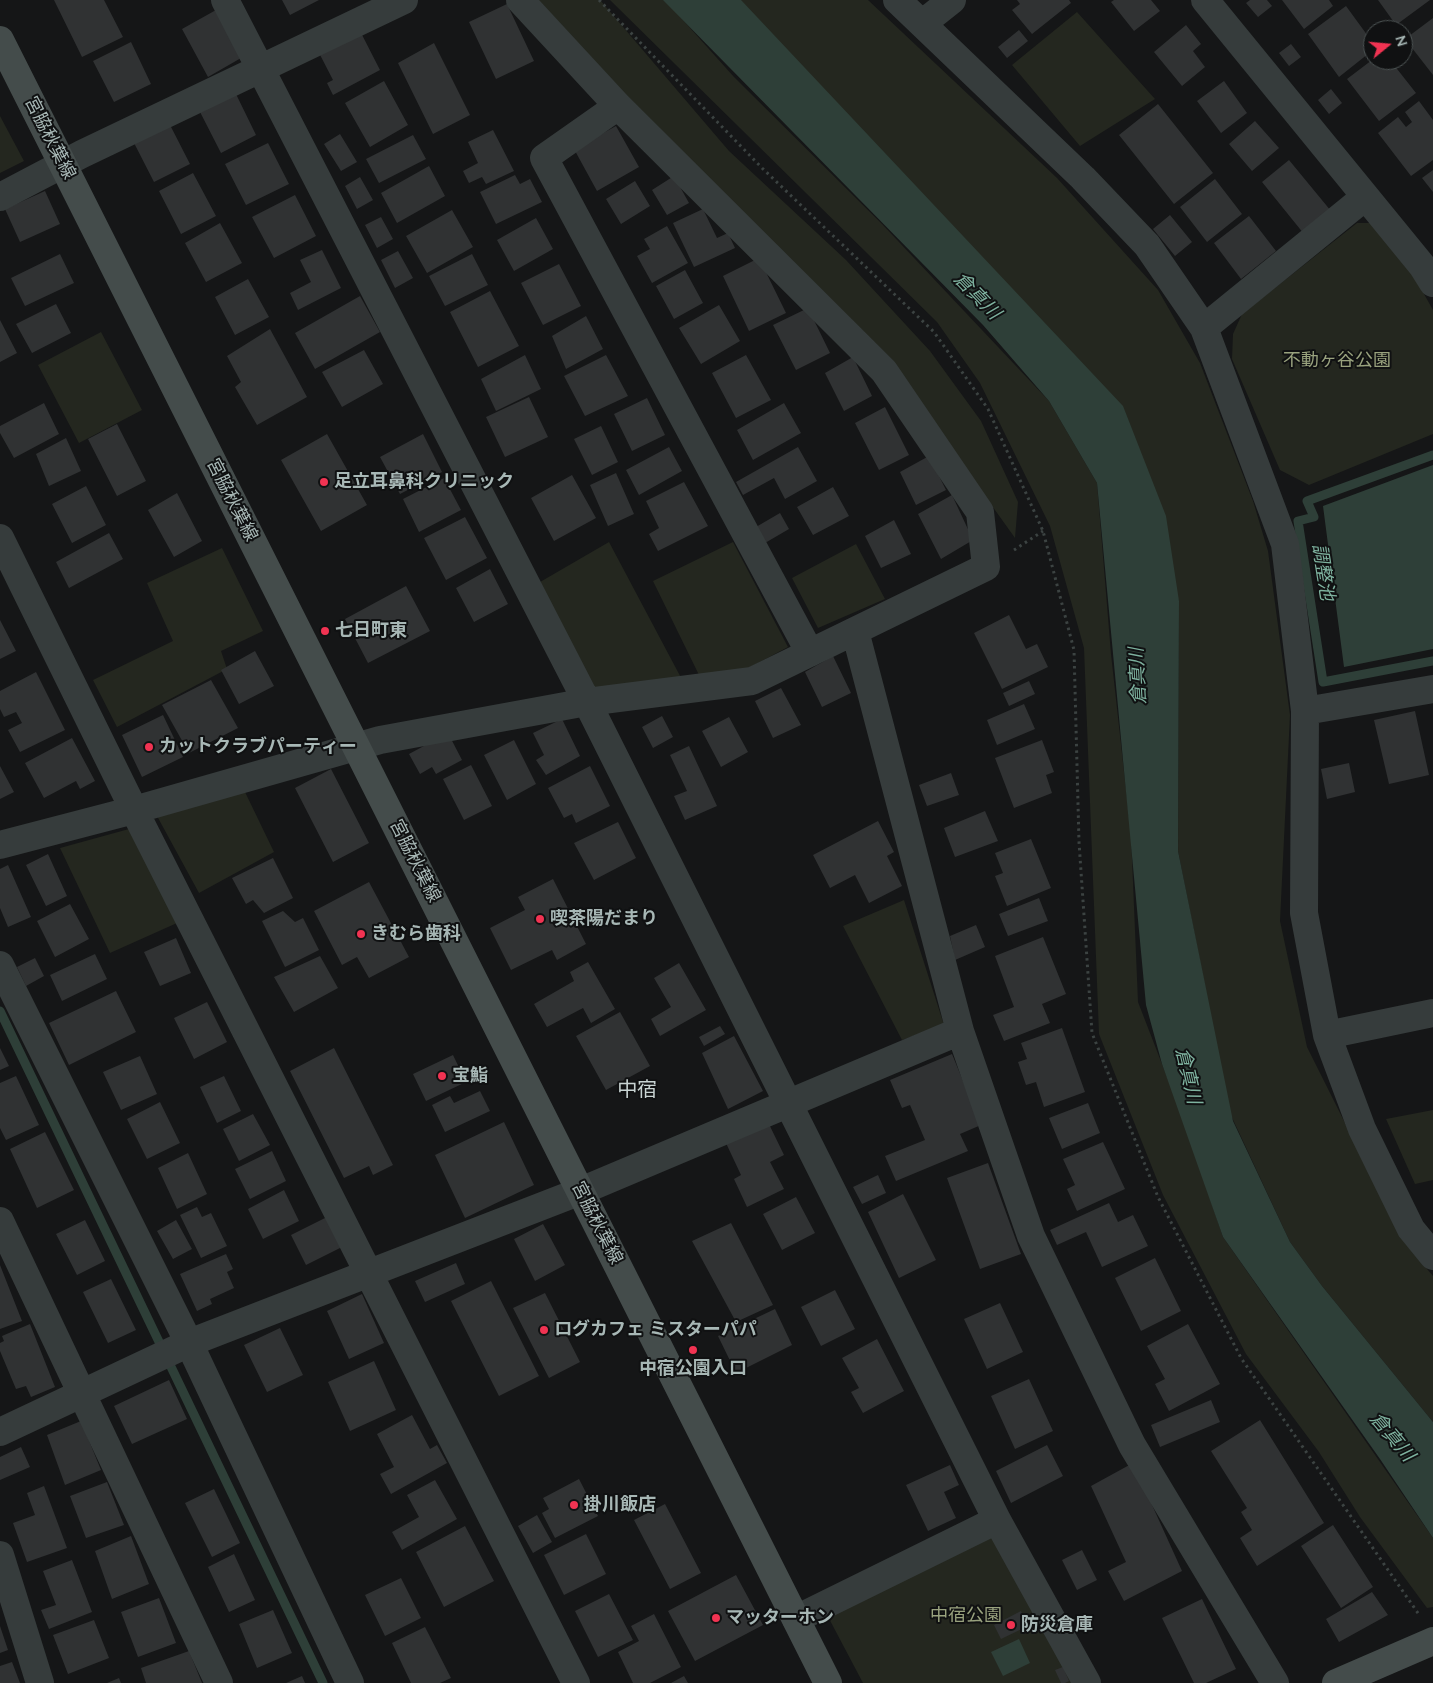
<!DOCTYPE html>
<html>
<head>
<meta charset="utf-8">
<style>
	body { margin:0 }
	#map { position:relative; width:1433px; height:1683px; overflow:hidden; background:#151617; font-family:Mulish,sans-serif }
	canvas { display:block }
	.north { position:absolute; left:1363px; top:20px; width:50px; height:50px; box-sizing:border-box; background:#101112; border:1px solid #4c5353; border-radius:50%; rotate:73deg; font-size:14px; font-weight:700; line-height:20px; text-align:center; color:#a7b7b5 }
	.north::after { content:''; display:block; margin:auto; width:18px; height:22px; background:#f13352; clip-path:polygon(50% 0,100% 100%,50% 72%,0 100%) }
</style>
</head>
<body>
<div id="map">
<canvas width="1433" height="1683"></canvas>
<div class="north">N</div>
</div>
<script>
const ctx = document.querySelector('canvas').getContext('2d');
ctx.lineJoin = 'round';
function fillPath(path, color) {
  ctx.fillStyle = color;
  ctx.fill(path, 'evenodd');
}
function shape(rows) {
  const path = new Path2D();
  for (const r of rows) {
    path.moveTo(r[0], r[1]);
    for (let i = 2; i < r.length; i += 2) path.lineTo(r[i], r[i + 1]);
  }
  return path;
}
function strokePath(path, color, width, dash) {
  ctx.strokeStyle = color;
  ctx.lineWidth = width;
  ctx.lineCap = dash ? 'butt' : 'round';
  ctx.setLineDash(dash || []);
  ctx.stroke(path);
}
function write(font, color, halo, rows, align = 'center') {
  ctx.font = font + ' Mulish,"Noto Sans JP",sans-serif';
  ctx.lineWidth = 4;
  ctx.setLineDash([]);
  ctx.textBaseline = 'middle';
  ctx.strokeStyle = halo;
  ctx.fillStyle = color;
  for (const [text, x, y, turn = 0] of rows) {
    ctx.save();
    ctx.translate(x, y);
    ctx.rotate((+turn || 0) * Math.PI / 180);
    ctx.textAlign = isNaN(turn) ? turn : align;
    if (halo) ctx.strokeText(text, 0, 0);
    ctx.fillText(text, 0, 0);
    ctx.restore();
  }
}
fillPath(shape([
	[524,0,600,0,729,151,846,260,930,351,981,421,1018,502,1015,538,912,394],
	[610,0,665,0,734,77,882,224,1049,401,1097,483,1111,654,1131,835,1138,1002,1184,1121,1223,1237,1433,1538,1433,1607,1427,1608,1360,1517,1319,1452,1246,1354,1163,1195,1099,1034,1084,648,1050,526,980,383,937,322],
	[740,0,868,0,1057,178,1158,290,1200,363,1253,501,1268,551,1290,715,1280,921,1307,1047,1405,1243,1433,1276,1433,1422,1322,1286,1290,1242,1222,1096,1208,1002,1178,851,1179,601,989,267],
	[1077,12,1155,99,1080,146,1012,65],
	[0,116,24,161,0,173],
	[1357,223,1373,223,1410,269,1433,310,1433,434,1309,485,1280,470,1232,359,1233,334,1242,314],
	[101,332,142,410,79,443,38,365],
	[609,542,687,689,587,702,528,589],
	[733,542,788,647,743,671,699,675,653,581],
	[856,544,885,599,818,628,792,578],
	[222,548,263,631,221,651,227,669,117,727,93,680,173,641,147,583],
	[245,792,274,852,199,893,157,816],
	[129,829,177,923,110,953,60,848],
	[904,900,944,1025,902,1040,843,926],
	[1433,1110,1433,1180,1415,1184,1386,1119],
	[993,1527,1081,1683,863,1683,825,1611]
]), '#24271f');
fillPath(shape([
	[663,0,741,0,1123,406,1166,516,1179,601,1178,851,1233,1121,1290,1242,1322,1286,1433,1422,1433,1538,1380,1459,1223,1237,1162,1064,1146,1005,1097,483,1049,401,983,325],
	[1433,465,1433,649,1344,667,1323,506],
	[1019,1639,1030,1663,1003,1676,991,1652]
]), '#2e3f38');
strokePath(shape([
	[1433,455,1307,501,1314,517,1298,521,1323,682,1433,661],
	[0,1011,323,1683]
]), '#2e3f38', 9);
fillPath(shape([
	[54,0,104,0,123,37,82,57],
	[282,0,319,0,290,15],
	[1017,0,1069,0,1071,3,1032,34,1012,10,1020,4],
	[1114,0,1151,0,1160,11,1134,31,1111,2],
	[1250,0,1267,0,1272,6,1258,17,1246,3],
	[1282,0,1329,0,1333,6,1304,29],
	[1378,0,1430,0,1396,25],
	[507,4,534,61,496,79,469,22],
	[1346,6,1373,43,1373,50,1339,77,1308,34],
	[216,10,241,58,208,77,182,29],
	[1433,18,1433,75,1405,39],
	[1186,25,1201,44,1193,51,1205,67,1182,86,1154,52],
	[358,27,380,70,333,95,327,83,333,80,317,49],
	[1019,30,1028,41,1007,58,998,47],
	[131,42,151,84,114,102,93,61],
	[434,43,470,115,433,134,398,63],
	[1291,44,1301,57,1289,66,1279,53],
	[1372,60,1390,60,1416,93,1379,121,1347,79],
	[384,81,408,125,370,147,345,103],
	[1224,81,1247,113,1221,133,1197,101],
	[1331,89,1342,103,1329,114,1318,100],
	[235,92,256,135,221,153,199,110],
	[1419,101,1433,120,1433,160,1411,176,1378,133,1398,117,1406,127,1412,122,1405,112],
	[1158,104,1213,173,1174,204,1119,135],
	[1255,121,1279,148,1252,171,1229,144],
	[169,123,190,164,154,182,133,141],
	[616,126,639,167,597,191,574,149],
	[493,130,514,171,486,184,482,177,469,183,463,171,478,163,468,142],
	[340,134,357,162,341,171,324,144],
	[413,135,426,159,379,183,366,159],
	[268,143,289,184,246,205,225,164],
	[1289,160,1331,211,1304,234,1262,182],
	[429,166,445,196,397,223,381,193],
	[1433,170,1433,192,1422,178],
	[193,173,216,216,181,234,159,191],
	[515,175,520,184,530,179,542,202,496,224,480,192],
	[674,176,689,203,667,215,652,190],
	[360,177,373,200,357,209,345,186],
	[1215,179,1242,214,1207,242,1180,207],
	[635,181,650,206,621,224,606,199],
	[45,191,60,224,20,242,5,209],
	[295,195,316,236,274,258,252,217],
	[703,209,717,238,728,233,735,248,694,267,673,223],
	[452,210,473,247,427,273,406,236],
	[1170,215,1192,242,1175,256,1153,229],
	[1249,216,1276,251,1241,279,1214,243],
	[381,217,393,239,377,248,365,225],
	[536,218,553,249,514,271,497,240],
	[220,223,242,263,206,282,185,243],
	[667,226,688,263,652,283,637,256,650,249,644,239],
	[322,250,341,288,298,310,290,293,311,282,300,260],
	[398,251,413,278,395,288,381,260],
	[60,254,74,283,25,306,11,278],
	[472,254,488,285,445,306,429,276],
	[759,258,786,313,749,331,723,276],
	[559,264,581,306,543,325,521,283],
	[685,270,703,303,674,319,656,286],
	[248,279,269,317,235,335,215,297],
	[490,291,519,346,478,367,450,312],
	[360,296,380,332,315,369,295,333],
	[56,304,71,333,32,353,16,324],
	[719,305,740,341,701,364,679,328],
	[808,308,830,353,796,370,773,325],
	[586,316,603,349,566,369,552,336],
	[0,320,17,353,0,362],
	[270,329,307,397,257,425,235,387,241,382,227,356],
	[364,350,383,384,342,407,322,372],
	[525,355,541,389,496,411,481,379],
	[606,355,628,396,585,416,564,376],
	[746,355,771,400,736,418,712,373],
	[853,357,872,396,844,411,825,373],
	[529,397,548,437,505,457,486,417],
	[647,398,665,435,632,451,614,414],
	[44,403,59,434,14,458,0,433,0,426],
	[784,403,801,433,753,460,737,430],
	[885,407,909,455,879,470,855,423],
	[117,424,146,481,117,496,88,439],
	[601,426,618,462,592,475,574,439],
	[327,434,367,505,321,531,281,460],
	[423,434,442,472,400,494,380,457],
	[66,438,81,471,49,486,36,454],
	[669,447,682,471,639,495,626,470],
	[798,447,817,481,785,499,774,478,743,495,736,482],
	[929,456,946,490,916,505,900,472],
	[616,473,634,514,608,526,590,485],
	[572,475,596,518,554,541,531,498],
	[444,478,461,510,419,532,403,499],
	[684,482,708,526,658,551,649,534,659,528,646,501],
	[86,486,106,525,72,543,52,504],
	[833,487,849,516,813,535,797,507],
	[177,493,202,541,174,557,148,510],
	[952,495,973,540,941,559,918,514],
	[780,513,789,529,765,543,756,527],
	[465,517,487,558,446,580,424,538],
	[894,520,911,554,881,568,865,536],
	[109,533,123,559,69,588,56,562],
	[490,569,508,604,474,622,456,588],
	[406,586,430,631,368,663,345,619],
	[1009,615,1026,649,1037,644,1048,667,1002,689,974,633],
	[0,620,16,651,0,659],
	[255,651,274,686,239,704,221,670],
	[833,656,851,693,822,707,805,672],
	[36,672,65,730,20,752,8,730,22,723,16,712,4,717,0,709,0,691],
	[211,680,238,728,189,753,162,705],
	[1029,681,1035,694,1009,706,1003,693],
	[781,688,801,725,773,738,755,701],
	[1024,704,1035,729,997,745,987,720],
	[1415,711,1429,775,1389,784,1374,720],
	[163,715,183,757,142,777,122,735],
	[662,716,673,737,653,748,642,727],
	[729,717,748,752,721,767,702,731],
	[562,719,580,756,546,775,536,760,544,755,533,733],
	[448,733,462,760,436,774,432,767,420,774,409,754],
	[72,738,95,781,80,789,76,781,44,798,25,763],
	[514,740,536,784,507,800,484,755],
	[1042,740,1054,772,1046,775,1052,793,1014,808,995,758],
	[689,746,717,806,685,820,674,796,687,791,670,755],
	[1349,763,1355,792,1327,799,1321,769],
	[471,765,492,806,464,820,443,779],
	[0,766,14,792,0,799],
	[590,766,610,806,576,823,572,814,564,818,548,788],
	[331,769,369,843,333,862,295,788],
	[951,773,959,795,927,806,919,785],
	[985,811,998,841,955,857,944,828],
	[878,821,894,852,887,856,902,886,869,903,855,875,830,888,813,855],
	[618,822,636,858,594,880,574,843],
	[1031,839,1051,888,1007,906,995,876,1003,873,995,853],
	[48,854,67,896,46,906,26,865],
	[273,858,293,898,264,913,253,900,246,904,232,878],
	[8,865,31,917,8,927,0,908,0,869],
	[553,879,586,944,557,960,552,950,511,970,490,928,525,910,518,897],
	[369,882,409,957,369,978,357,957,342,965,314,911],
	[1039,898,1048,921,1008,936,999,914],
	[70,904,89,939,55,957,37,921],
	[283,911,295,922,303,918,319,950,285,967,262,921],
	[976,925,985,947,955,960,950,936],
	[1043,937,1066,994,1042,1004,1050,1023,1004,1041,993,1015,1014,1007,995,956],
	[176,938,191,973,160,986,144,952],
	[95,954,107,979,62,1001,50,975],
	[320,956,338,988,294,1012,274,977],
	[35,958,44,976,26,986,17,967],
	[588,962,615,1009,591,1023,583,1008,547,1027,534,1004,574,981,570,972],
	[679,963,706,1010,660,1036,651,1019,671,1007,654,978],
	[116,991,136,1032,69,1065,49,1023],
	[207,1002,227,1042,194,1059,174,1018],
	[620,1012,650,1066,606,1090,576,1036],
	[720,1026,725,1034,704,1046,699,1037],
	[1062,1028,1085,1092,1044,1107,1036,1082,1026,1085,1018,1062,1027,1059,1021,1043],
	[734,1036,763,1091,728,1109,702,1053],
	[0,1048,9,1066,0,1070],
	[334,1048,393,1165,373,1175,369,1166,344,1178,290,1071],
	[952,1054,981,1125,960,1134,968,1151,896,1181,885,1156,925,1140,910,1105,902,1108,890,1080],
	[453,1055,466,1082,426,1101,413,1074],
	[140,1056,157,1094,121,1110,103,1072],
	[16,1076,39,1125,6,1140,0,1128,0,1083],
	[224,1076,241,1111,217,1123,200,1087],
	[480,1091,490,1111,445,1132,432,1105,450,1096,454,1103],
	[160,1102,180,1143,147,1159,127,1119],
	[1088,1103,1100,1133,1062,1149,1049,1118],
	[253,1114,270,1145,239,1161,223,1129],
	[767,1120,784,1155,770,1162,784,1189,747,1207,734,1179,741,1175,725,1141],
	[504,1122,534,1185,465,1218,435,1155],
	[45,1132,74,1190,37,1208,10,1149],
	[1103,1142,1125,1189,1077,1211,1067,1189,1075,1185,1063,1159],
	[272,1151,286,1181,250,1199,235,1169],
	[188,1153,207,1194,177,1209,158,1168],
	[988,1163,1021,1254,980,1269,947,1178],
	[878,1175,886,1193,862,1204,853,1187],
	[284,1190,299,1221,263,1239,248,1209],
	[903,1194,936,1260,899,1278,868,1212],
	[796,1197,815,1233,782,1250,763,1214],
	[1109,1203,1118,1222,1133,1215,1148,1246,1102,1267,1086,1232,1057,1245,1050,1230],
	[197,1207,202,1217,211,1213,227,1246,201,1258,180,1215],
	[327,1217,342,1247,306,1265,291,1235],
	[85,1220,105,1261,77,1275,56,1234],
	[176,1220,192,1249,173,1259,157,1231],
	[731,1223,773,1305,736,1322,692,1241],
	[543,1224,565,1265,535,1281,514,1239],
	[226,1254,233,1269,227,1272,234,1288,210,1299,212,1304,197,1311,180,1274],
	[1155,1258,1181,1311,1141,1331,1115,1278],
	[456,1263,465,1284,425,1302,415,1281],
	[0,1265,22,1321,0,1329],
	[111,1279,136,1330,108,1343,83,1292],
	[491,1281,539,1376,499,1396,451,1301],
	[835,1290,855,1329,821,1346,801,1307],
	[545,1293,580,1362,549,1378,513,1308],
	[362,1294,384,1343,349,1359,327,1311],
	[1000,1303,1023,1352,987,1369,964,1319],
	[775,1309,792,1345,736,1373,718,1336],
	[30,1324,55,1387,31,1397,26,1386,16,1389,0,1351,0,1343,4,1341,2,1336],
	[1188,1324,1220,1384,1169,1411,1155,1384,1165,1379,1147,1346],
	[280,1328,303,1375,267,1392,244,1345],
	[877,1339,904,1391,863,1413,851,1392,859,1388,842,1358],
	[374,1361,396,1410,350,1431,328,1382],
	[1029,1379,1053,1431,1015,1449,991,1396],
	[169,1380,187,1419,132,1444,114,1406],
	[1211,1400,1220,1422,1160,1447,1151,1425],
	[412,1415,430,1449,437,1445,447,1463,391,1494,380,1474,394,1467,377,1434],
	[1260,1420,1324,1523,1257,1566,1240,1538,1252,1530,1241,1512,1247,1508,1211,1451],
	[81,1421,101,1470,65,1485,47,1435],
	[1047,1445,1063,1476,1011,1503,996,1471],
	[21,1447,30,1467,0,1480,0,1457],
	[1133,1463,1182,1571,1124,1601,1108,1571,1126,1562,1091,1486],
	[950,1465,959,1485,944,1492,956,1518,928,1531,906,1485],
	[579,1479,598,1516,555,1538,542,1513,549,1509,543,1498],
	[435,1480,457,1519,402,1550,392,1532,419,1517,407,1495],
	[107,1482,124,1525,86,1538,70,1496],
	[44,1486,67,1548,27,1562,13,1523,35,1515,27,1493],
	[214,1489,240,1543,212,1557,185,1503],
	[665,1504,701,1573,670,1589,634,1520],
	[537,1515,552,1542,533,1553,518,1526],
	[1333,1525,1373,1587,1341,1608,1301,1546],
	[465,1526,494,1581,444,1607,416,1552],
	[586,1534,606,1574,564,1595,544,1555],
	[131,1536,149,1584,112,1599,95,1551],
	[1082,1550,1097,1580,1077,1590,1062,1560],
	[234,1554,255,1600,229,1612,208,1567],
	[72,1560,92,1612,49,1629,41,1610,56,1605,43,1571],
	[736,1575,763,1625,695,1661,668,1611],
	[401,1578,421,1618,385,1636,365,1595],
	[1372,1592,1388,1615,1339,1642,1326,1619],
	[609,1594,633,1640,598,1657,575,1611],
	[159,1598,176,1643,138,1657,121,1612],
	[1202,1599,1236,1669,1206,1683,1194,1683,1162,1618],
	[273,1610,292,1653,257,1668,239,1624],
	[1021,1611,1028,1626,1001,1639,994,1625],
	[654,1614,681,1667,650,1683,633,1683,618,1652,639,1641,631,1626],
	[94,1620,109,1658,68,1674,53,1635],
	[0,1626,8,1650,0,1653],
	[425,1627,451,1678,440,1683,411,1683,392,1643],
	[189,1651,202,1683,146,1683,141,1668],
	[12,1662,20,1683,0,1683,0,1666],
	[1063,1667,1069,1681,1065,1683,1061,1683,1055,1670],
	[302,1676,305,1683,286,1683],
	[684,1676,688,1683,671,1683],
	[119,1678,121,1683,107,1683]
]), '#303233');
strokePath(shape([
	[599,0,762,168,934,332,988,409,1043,531,1074,650,1079,842,1092,1033,1158,1197,1241,1358,1420,1616],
	[1014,550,1043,531]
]), '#3c4342', 3, [2.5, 4]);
strokePath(shape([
	[225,0,587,702,997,1520,1087,1683],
	[897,0,1083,178,1147,245,1204,328,1285,544,1305,711,1304,913,1327,1035,1362,1129,1411,1229,1433,1256],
	[1205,0,1423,267,1433,283],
	[923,23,952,0],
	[618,106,544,158,810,653],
	[0,197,82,154,404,0],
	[1204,328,1365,197],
	[0,538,134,810,576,1683],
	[855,631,960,1031,1031,1236,1132,1445,1275,1683],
	[1305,711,1433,689],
	[0,845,134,810,380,740,587,702,752,681,986,567,980,512,884,371,618,106,520,0],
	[0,965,189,1343,350,1683],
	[1327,1035,1433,1013],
	[0,1221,219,1683],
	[0,1432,189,1343,581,1191,960,1031],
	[0,1555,40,1683],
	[796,1619,997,1520]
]), '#363c3c', 28);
strokePath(shape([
	[0,40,828,1683],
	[1336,1683,1433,1641]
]), '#444c4b', 28);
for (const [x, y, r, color] of [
	[324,482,5,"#f13352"],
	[325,631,5,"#f13352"],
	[149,747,5,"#f13352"],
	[540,919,5,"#f13352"],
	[361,934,5,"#f13352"],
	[442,1076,5,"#f13352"],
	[544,1330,5,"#f13352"],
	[693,1350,5,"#f13352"],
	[574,1505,5,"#f13352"],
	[716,1618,5,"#f13352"],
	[1011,1625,5,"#f13352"]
]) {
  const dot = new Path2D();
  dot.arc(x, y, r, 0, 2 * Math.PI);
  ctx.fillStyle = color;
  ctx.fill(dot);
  strokePath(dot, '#101112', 2);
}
write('18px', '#a7b7b5', '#101112', [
	["宮脇秋葉線",50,138,63],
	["宮脇秋葉線",232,500,63],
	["宮脇秋葉線",415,861,63],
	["宮脇秋葉線",597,1223,63]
]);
write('18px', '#99a27e', '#101112', [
	["不動ヶ谷公園",1337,361],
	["中宿公園",966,1616]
]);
write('bold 18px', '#a7b7b5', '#101112', [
	["足立耳鼻科クリニック",334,482],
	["七日町東",335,631],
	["カットクラブパーティー",159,747],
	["喫茶陽だまり",550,919],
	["きむら歯科",371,934],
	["宝鮨",452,1076],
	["ログカフェ ミスターパパ",554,1330],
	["中宿公園入口",693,1369,"center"],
	["掛川飯店",584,1505],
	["マッターホン",726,1618],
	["防災倉庫",1021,1625]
], 'left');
write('italic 19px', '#7eb29f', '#101112', [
	["倉真川",977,296,46],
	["調整池",1323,572,81],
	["倉真川",1138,676,-93],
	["倉真川",1188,1076,77],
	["倉真川",1392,1437,50]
]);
write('20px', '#c8d3d2', '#101112', [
	["中宿",637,1090]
]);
</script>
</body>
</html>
